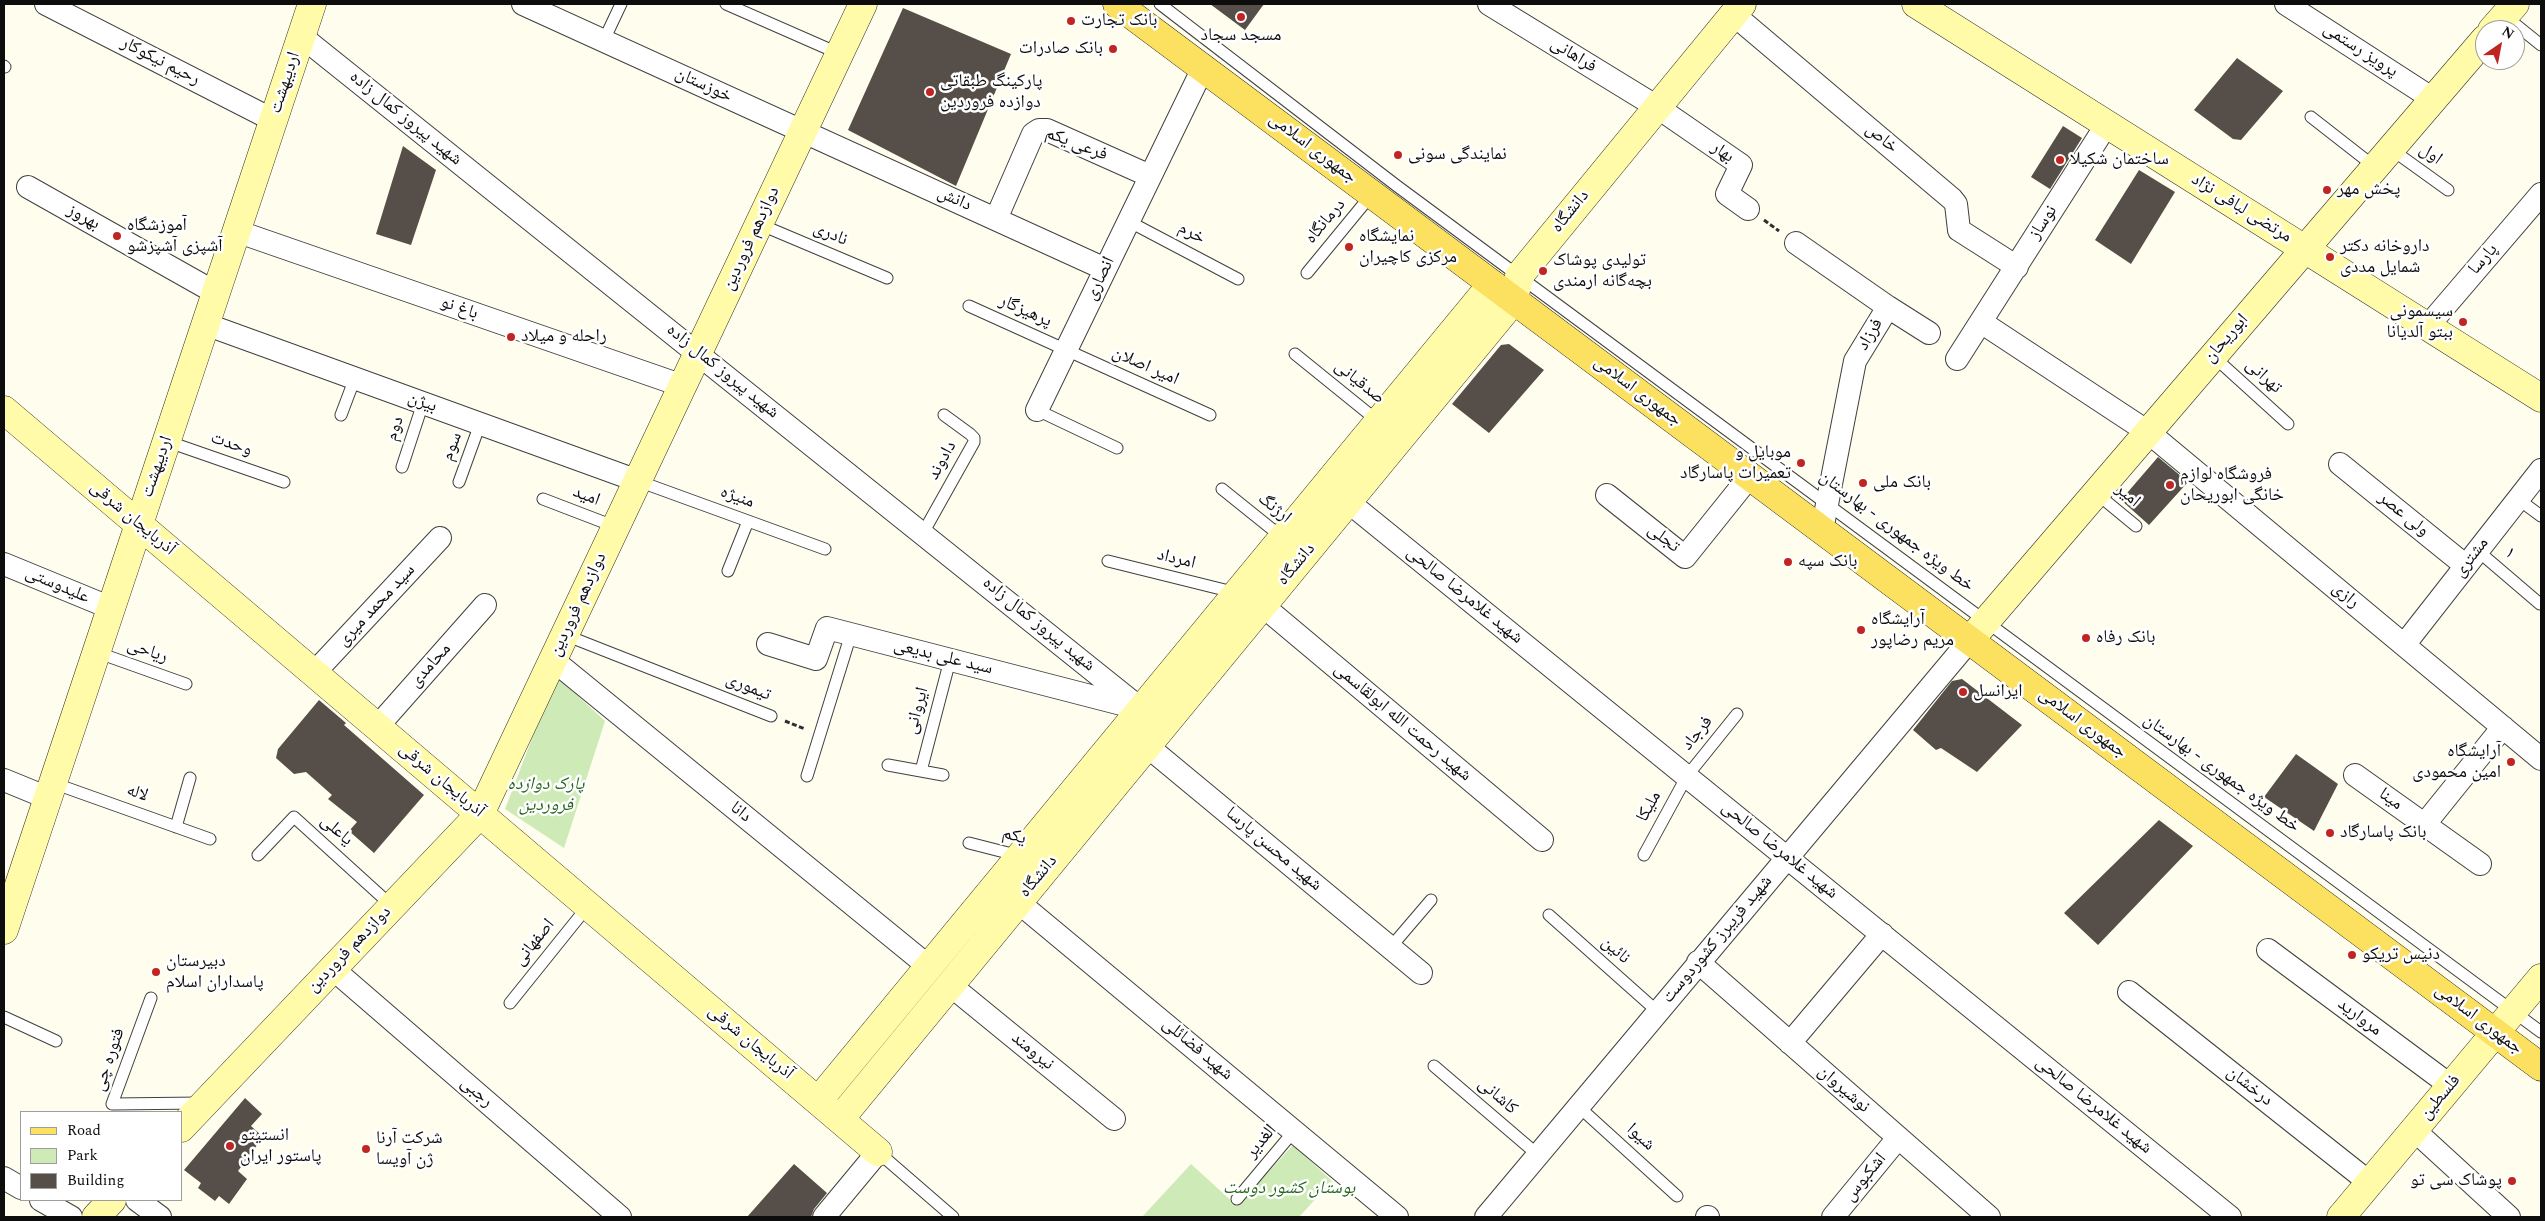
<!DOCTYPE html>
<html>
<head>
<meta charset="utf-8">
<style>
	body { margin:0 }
	#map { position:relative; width:2545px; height:1221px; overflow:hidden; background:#fffded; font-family:Spectral,serif }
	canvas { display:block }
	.frame { position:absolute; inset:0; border:5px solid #0d0d0d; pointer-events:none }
	.legend { position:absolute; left:20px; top:1111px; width:162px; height:90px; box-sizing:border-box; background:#fff; border:1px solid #9e9e9e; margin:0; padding:6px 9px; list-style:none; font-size:15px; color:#0d0d0d }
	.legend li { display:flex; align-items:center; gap:10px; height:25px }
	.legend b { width:25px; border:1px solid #9e9e9e }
	.north { position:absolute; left:2475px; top:20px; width:50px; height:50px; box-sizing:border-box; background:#fff; border:1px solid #9e9e9e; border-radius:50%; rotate:33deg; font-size:14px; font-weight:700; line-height:20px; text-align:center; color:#0d0d0d }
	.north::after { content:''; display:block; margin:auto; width:18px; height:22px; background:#c12522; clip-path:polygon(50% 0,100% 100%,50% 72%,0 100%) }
</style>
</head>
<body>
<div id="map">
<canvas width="2545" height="1221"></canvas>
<div class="frame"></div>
<ul class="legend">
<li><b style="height:6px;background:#fce060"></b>Road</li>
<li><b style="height:14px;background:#ceeab6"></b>Park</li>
<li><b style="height:14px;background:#564f49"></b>Building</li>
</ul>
<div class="north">N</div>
</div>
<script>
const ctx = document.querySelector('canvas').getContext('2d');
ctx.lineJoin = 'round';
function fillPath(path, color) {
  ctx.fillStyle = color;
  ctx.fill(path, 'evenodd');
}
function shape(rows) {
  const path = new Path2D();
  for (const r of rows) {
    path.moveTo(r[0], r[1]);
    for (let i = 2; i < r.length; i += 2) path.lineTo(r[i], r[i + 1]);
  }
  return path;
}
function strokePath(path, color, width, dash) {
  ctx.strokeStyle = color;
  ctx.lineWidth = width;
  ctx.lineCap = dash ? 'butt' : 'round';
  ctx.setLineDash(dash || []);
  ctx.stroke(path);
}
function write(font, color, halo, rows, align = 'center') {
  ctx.font = font + ' Spectral,"Noto Naskh Arabic",serif';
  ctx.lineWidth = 5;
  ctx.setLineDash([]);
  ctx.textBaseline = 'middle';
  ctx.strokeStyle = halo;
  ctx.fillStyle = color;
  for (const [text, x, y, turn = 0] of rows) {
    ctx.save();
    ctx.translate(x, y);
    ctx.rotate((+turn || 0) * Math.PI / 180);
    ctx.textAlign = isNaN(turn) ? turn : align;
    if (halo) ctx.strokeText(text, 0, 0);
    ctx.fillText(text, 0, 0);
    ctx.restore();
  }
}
fillPath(shape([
	[556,676,605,721,564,848,505,809],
	[1293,1145,1332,1181,1299,1217,1142,1217,1191,1164,1237,1206]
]), '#ceeab6');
fillPath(shape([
	[1210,4,1264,4,1245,30],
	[903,8,1011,54,956,186,848,130],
	[2237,58,2283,91,2241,140,2233,139,2194,110],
	[2063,126,2082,138,2050,189,2031,177],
	[403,146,436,170,411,245,376,234],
	[2139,170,2175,192,2131,264,2095,240],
	[1509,344,1544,370,1489,433,1452,404,1501,345],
	[2158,457,2188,482,2149,525,2121,500],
	[1962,679,2022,725,1977,772,1941,748,1936,750,1913,730,1952,681],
	[319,700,346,723,344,725,424,795,374,853,349,831,357,822,328,799,332,795,306,772,294,774,276,758,278,749],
	[2296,754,2338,784,2314,831,2264,797],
	[2159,820,2193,846,2098,945,2064,913],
	[245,1098,262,1114,251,1126,263,1137,238,1171,247,1179,229,1204,219,1196,215,1201,198,1188,201,1183,184,1170],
	[794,1164,827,1193,814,1209,811,1217,747,1217]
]), '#564f49');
const lane = shape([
	[726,4,840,54],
	[1160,4,1397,186,2541,1032],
	[2505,16,2541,45],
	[604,40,621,4],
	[4,66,5,67],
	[2311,117,2375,167],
	[2391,149,2448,190],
	[1128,221,1238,279],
	[759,224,887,278],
	[1307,273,1372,194],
	[969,306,1210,415],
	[1295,354,1379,422],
	[2213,356,2288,424],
	[1037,410,1117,448],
	[341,415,355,378],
	[166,441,284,482],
	[402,467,423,403],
	[638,481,825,549],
	[459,482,480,424],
	[1222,489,1283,538],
	[2096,493,2136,526],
	[543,499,616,527],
	[2518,499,2541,516],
	[923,533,974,442,974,438,970,434,944,415],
	[2478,551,2540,604],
	[1108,561,1237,593],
	[728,571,748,521],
	[565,635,771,716],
	[96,652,186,684],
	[888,765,943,775],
	[921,771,950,660],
	[807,776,851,634],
	[53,783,210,839],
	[176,827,190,778],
	[969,843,1020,856],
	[258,855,294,817,392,906],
	[1644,855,1687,776,1737,714],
	[1549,915,1658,1012],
	[1390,948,1431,900],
	[151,998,112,1104,201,1103],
	[510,1003,588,906],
	[4,1017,56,1041],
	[1434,1066,1538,1155],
	[1578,1106,1677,1196],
	[878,1152,953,1217],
	[1237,1199,1294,1131]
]);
const street = shape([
	[46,4,273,120],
	[523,4,1105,269],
	[1489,4,1657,107,1741,165,1727,194,1748,209],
	[2286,4,2433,99],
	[1733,14,1952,199,1956,204,1959,230,2017,267],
	[301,36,1141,709],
	[28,187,216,293],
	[996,219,1033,134,1039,130,1047,130,1150,176],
	[236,231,683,386],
	[1796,243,1888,307,1855,361,1822,530],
	[1888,307,1929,333],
	[1981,322,2148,432,2541,759],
	[205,324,638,481],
	[2428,326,2541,194],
	[1957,359,2107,124],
	[1037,410,1203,68],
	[2340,464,2466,566],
	[1336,492,2230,1217],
	[1607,495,1685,557,1750,476],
	[4,564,111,608],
	[1263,606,1542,840],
	[768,644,816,659,827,628,1133,707],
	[2404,645,2541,470],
	[553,660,928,966],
	[314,673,440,538],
	[377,727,485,605],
	[1135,736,1421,973],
	[2355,775,2480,864],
	[4,780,48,798],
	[2424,825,2503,727],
	[1006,892,1397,1217],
	[2268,950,2451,1086],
	[1698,962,1989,1217],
	[333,969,620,1217],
	[950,985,1114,1119],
	[2129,992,2370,1183],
	[1790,1043,1882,934],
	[2414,1130,2509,1217],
	[4,1178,21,1188],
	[41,1200,71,1217],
	[137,1200,160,1217],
	[824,1217,878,1152],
	[1486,1217,1970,640],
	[1707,1217,1708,1217],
	[1833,1217,1898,1138]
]);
const secondary = shape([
	[1916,4,2541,398],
	[2492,30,2515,4],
	[4,410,878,1152],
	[1970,640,2485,39],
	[4,930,312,4],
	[818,1101,1492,284],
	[840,1119,1514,300,1519,276,1742,4],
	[181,1128,480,814,863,4],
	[96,1217,112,1200],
	[2341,1217,2541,978]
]);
const primary = shape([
	[1117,4,2541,1067]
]);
strokePath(lane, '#404040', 13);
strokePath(street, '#404040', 24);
strokePath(secondary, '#2f2f2f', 29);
strokePath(primary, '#1e1e1e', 29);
strokePath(shape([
	[1764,220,1779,231],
	[785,721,805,729]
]), '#2f2f2f', 3, [5, 2.5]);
strokePath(lane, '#fff', 11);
strokePath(street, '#fff', 22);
strokePath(secondary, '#fffba8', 28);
strokePath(primary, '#fce060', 28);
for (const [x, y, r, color] of [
	[1241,17,5,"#c12522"],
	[1071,21,5,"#c12522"],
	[1113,49,5,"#c12522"],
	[930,92,5,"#c12522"],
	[1398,155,5,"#c12522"],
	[2060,160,5,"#c12522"],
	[2327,190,5,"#c12522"],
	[117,236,5,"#c12522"],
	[1349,247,5,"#c12522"],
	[2330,257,5,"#c12522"],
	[1543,271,5,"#c12522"],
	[2463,322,5,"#c12522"],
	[511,337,5,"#c12522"],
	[1801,463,5,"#c12522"],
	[1863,483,5,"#c12522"],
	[2170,485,5,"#c12522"],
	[1788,562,5,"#c12522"],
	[1861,630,5,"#c12522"],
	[2086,638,5,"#c12522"],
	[1963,692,5,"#c12522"],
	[2511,762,5,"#c12522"],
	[2330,833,5,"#c12522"],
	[2352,955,5,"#c12522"],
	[156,972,5,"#c12522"],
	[230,1146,5,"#c12522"],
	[366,1149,5,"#c12522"],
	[2512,1181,5,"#c12522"]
]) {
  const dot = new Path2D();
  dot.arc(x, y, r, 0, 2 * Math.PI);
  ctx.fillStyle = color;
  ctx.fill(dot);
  strokePath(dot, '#fff', 2);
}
write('18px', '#0d0d0d', '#fff', [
	["بانک تجارت",1081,21],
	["مسجد سجاد",1241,36,"center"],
	["بانک صادرات",1103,49,"right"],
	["پارکینگ طبقاتی",940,82],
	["دوازده فروردین",940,103],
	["نمایندگی سونی",1408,155],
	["ساختمان شکیلا",2070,160],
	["پخش مهر",2337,190],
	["آموزشگاه",127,226],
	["آشپزی آشپزشو",127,247],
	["نمایشگاه",1359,237],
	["مرکزی کاچیران",1359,258],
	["داروخانه دکتر",2340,247],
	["شمایل مددی",2340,268],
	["تولیدی پوشاک",1553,261],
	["بچه‌گانه ارمندی",1553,282],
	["سیسمونی",2453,312,"right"],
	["ببتو آلدیانا",2453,333,"right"],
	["راحله و میلاد",521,337],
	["موبایل و",1791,453,"right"],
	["تعمیرات پاسارگاد",1791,474,"right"],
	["فروشگاه لوازم",2180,475],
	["خانگی ابوریحان",2180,496],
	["بانک ملی",1873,483],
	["بانک سپه",1798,562],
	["آرایشگاه",1871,620],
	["مریم رضاپور",1871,641],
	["بانک رفاه",2096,638],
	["ایرانسل",1973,692],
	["آرایشگاه",2501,752,"right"],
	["امین محمودی",2501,773,"right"],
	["بانک پاسارگاد",2340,833],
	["دنیس تریکو",2362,955],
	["دبیرستان",166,962],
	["پاسداران اسلام",166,983],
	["انستیتو",240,1136],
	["پاستور ایران",240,1157],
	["شرکت آرنا",376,1139],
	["ژن آویسا",376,1160],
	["پوشاک سی تو",2502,1181,"right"]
], 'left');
write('18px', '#0d0d0d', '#fff', [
	["پرویز رستمی",2360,51,33],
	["فراهانی",1573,56,32],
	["رحیم نیکوکار",160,62,27],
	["اردیبهشت",286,83,-72],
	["خوزستان",703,86,25],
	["شهید پیروز کمال زاده",405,119,39],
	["خاص",1881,139,40],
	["فرعی یکم",1076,145,21],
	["جمهوری اسلامی",1312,149,37],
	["بهار",1722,153,35],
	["اول",2430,155,35],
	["دانش",954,200,24],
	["مرتضی لبافی نژاد",2241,209,32],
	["دانشگاه",1571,212,-51],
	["بهروز",83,218,29],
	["درمانگاه",1326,222,-50],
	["نوساز",2044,223,-57],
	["خرم",1191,234,28],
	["نادری",830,235,23],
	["دوازدهم فروردین",752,239,-65],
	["پارسا",2484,260,-49],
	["انصاری",1101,279,-64],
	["باغ نو",459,309,19],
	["پرهیزگار",1025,312,24],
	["فرزاد",1871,335,-59],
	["ابوریحان",2227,339,-49],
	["امیر اصلان",1145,367,24],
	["شهید پیروز کمال زاده",722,372,39],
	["تهرانی",2263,377,42],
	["صدقیانی",1359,383,39],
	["جمهوری اسلامی",1637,392,37],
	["بیژن",422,403,20],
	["دوم",396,429,-72],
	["وحدت",231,445,19],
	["سوم",453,447,-70],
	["دادوند",943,461,-61],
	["اردیبهشت",158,467,-71],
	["امیر",2127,496,40],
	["امید",586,497,21],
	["منیژه",737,498,20],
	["ارژنگ",1274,509,39],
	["ولی عصر",2403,515,39],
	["آذربایجان شرقی",132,519,40],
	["خط ویژه جمهوری - بهارستان",1896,532,37],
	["تجلی",1663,539,38],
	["۱",2509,554,41],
	["مشتری",2472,558,-52],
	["امرداد",1176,560,14],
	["دانشگاه",1297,565,-50],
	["علیدوستی",57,586,23],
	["شهید غلامرضا صالحی",1464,596,39],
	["رازی",2345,596,40],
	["دوازدهم فروردین",579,605,-65],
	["سید محمد میری",377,606,-47],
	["شهید پیروز کمال زاده",1038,625,39],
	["ریاحی",147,652,19],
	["سید علی بدیعی",943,658,14],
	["محامدی",431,666,-48],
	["تیموری",748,688,22],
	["ایروانی",918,711,-75],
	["شهید رحمت الله ابولقاسمی",1402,723,40],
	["جمهوری اسلامی",2082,724,37],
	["فرجاد",1698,734,-51],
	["خط ویژه جمهوری - بهارستان",2221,774,36],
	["آذربایجان شرقی",441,781,40],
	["لاله",137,794,20],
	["مینا",2390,800,36],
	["ملیکا",1650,807,-61],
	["دانا",740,813,39],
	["یاعلی",336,831,42],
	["یکم",1014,837,16],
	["شهید محسن پارسا",1273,850,40],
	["شهید غلامرضا صالحی",1779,851,39],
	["دانشگاه",1039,877,-50],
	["شهید فریبرز کشوردوست",1718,940,-50],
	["اصفهانی",535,943,-51],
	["دوازدهم فروردین",350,950,-46],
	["نائین",1615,951,42],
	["مروارید",2359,1018,37],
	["جمهوری اسلامی",2478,1020,37],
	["آذربایجان شرقی",750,1043,40],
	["شهید فضائلی",1197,1050,40],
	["نیرومند",1032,1052,39],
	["فتوره چی",110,1060,-71],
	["درخشان",2249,1087,38],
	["نوشیروان",1843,1090,41],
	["رجبی",476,1093,41],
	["کاشانی",1497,1097,41],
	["فلسطین",2441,1098,-50],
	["شهید غلامرضا صالحی",2093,1106,39],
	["شیوا",1640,1138,42],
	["الغدیر",1262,1142,-50],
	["اشکبوس",1866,1178,-51]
]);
write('italic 18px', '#26661c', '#fff', [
	["پارک دوازده",546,785],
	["فروردین",546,806],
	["بوستان کشور دوست",1289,1189]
]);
</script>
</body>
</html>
